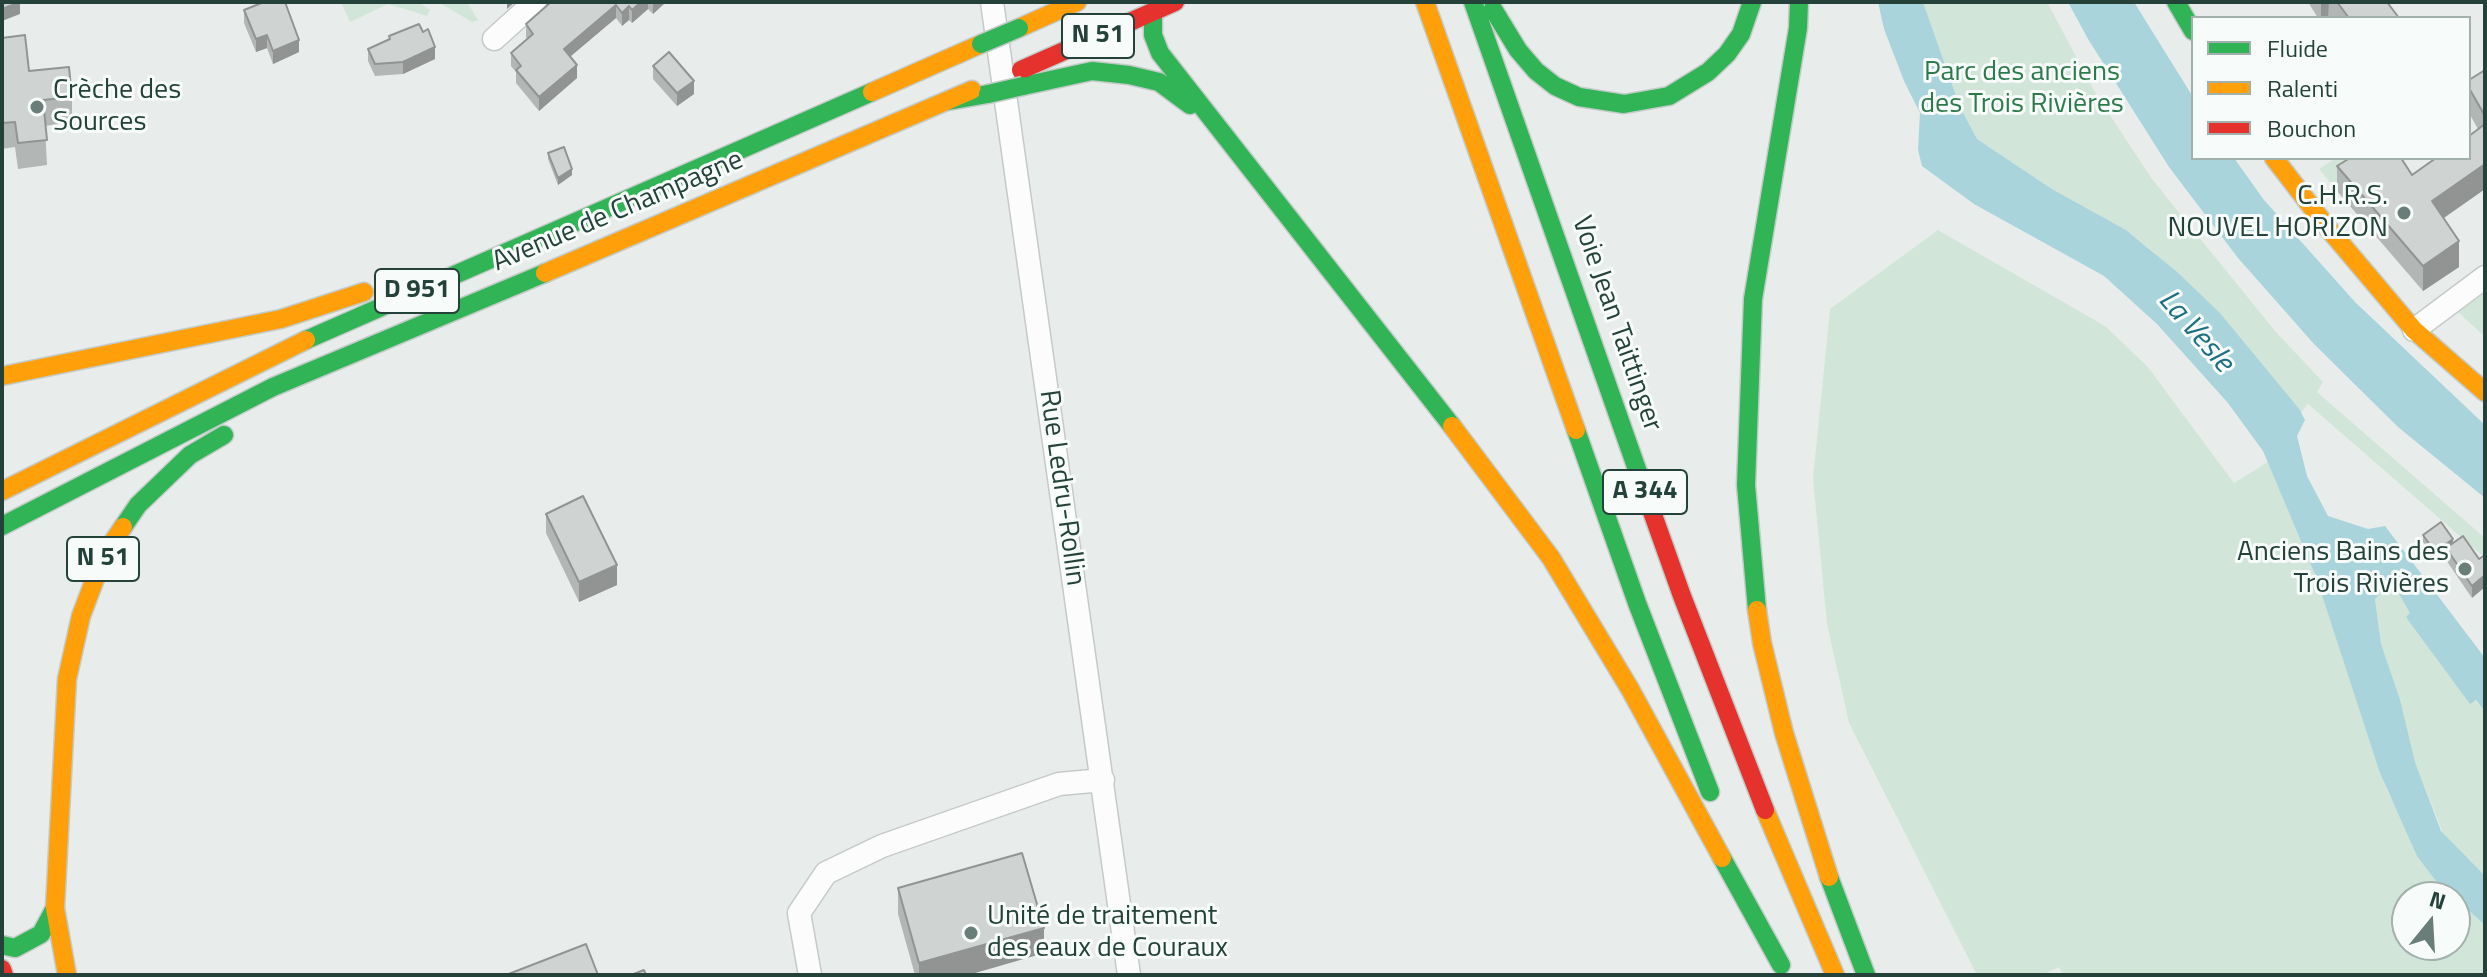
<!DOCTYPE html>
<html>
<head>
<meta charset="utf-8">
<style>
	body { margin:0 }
	#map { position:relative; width:2487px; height:977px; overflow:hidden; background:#e8edeb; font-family:"Titillium Web",sans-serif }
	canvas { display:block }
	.frame { position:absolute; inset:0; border:4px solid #24423a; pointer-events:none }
	.legend { position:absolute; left:2191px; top:16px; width:280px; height:144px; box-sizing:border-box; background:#f7fbf9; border:2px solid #a3b1ad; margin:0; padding:10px 14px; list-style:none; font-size:24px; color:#24423a }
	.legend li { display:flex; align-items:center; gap:16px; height:40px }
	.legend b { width:40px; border:2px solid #a3b1ad }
	.north { position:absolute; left:2391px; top:881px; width:80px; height:80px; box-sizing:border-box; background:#f7fbf9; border:2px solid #a3b1ad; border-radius:50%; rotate:18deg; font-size:22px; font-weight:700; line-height:32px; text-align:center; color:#24423a }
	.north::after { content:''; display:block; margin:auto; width:28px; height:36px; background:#697e78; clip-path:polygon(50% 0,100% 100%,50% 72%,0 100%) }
</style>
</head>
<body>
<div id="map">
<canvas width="2487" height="977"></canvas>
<div class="frame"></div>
<ul class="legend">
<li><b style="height:10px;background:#30b455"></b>Fluide</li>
<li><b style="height:10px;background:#ff9f0a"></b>Ralenti</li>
<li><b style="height:10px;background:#e5322d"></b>Bouchon</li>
</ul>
<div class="north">N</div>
</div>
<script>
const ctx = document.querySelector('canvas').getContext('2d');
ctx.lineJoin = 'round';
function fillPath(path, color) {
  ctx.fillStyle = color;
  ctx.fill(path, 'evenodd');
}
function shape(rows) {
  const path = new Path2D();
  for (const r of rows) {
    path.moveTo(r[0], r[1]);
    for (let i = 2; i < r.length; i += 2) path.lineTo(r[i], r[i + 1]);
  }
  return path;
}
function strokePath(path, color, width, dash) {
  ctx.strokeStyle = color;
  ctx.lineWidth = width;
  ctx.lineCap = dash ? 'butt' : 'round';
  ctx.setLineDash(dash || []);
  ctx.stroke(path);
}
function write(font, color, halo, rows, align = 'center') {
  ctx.font = font + ' "Titillium Web",sans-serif';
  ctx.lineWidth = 6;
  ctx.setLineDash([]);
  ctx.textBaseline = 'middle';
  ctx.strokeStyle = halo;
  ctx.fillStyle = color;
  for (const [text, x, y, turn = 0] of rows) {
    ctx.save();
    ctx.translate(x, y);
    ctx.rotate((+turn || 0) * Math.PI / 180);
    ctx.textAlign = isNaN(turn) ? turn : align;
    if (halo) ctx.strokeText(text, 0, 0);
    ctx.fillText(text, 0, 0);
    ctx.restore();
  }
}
fillPath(shape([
	[341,2,418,2,430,10,427,16,388,4,350,22],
	[438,2,467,2,478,20,472,22],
	[1923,2,2047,2,2096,94,2152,179,2275,331,2323,382,2317,392,2485,538,2485,558,2308,404,2301,413,2220,313,2150,249,2126,230,2052,189,1977,139,1960,107],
	[2336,158,2389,158,2337,191,2319,169],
	[1938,230,2105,326,2147,366,2234,483,2268,462,2316,577,2387,791,2432,876,2448,897,2407,897,2407,945,2455,945,2455,907,2457,910,2467,909,2485,925,2485,975,2063,975,2059,967,2042,975,1977,975,1849,723,1827,624,1813,478,1830,309],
	[2485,293,2485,337,2458,312],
	[2387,587,2398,591,2411,613,2406,617,2485,712,2485,876,2444,836,2415,762,2381,644,2375,599]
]), '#d1e6d8');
fillPath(shape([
	[1878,2,1923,2,1960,107,1977,139,2052,189,2126,230,2176,271,2220,313,2300,410,2305,420,2297,436,2307,476,2328,516,2368,529,2385,526,2485,658,2485,712,2476,700,2470,704,2408,620,2406,617,2410,613,2398,592,2387,587,2375,599,2381,644,2400,700,2415,762,2441,831,2485,876,2485,925,2467,909,2457,910,2455,897,2448,897,2417,856,2380,773,2316,577,2263,451,2228,403,2157,324,2104,276,1974,204,1922,166,1918,150,1920,113,1904,81,1884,29],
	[2068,2,2134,2,2193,97,2193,158,2234,158,2264,200,2355,302,2485,425,2485,498,2398,427,2314,344,2238,258,2169,167,2088,39]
]), '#a9d4db');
const street = shape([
	[992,2,1129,975],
	[494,39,535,2],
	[2414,330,2485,277],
	[810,975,799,913,826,873,882,846,1059,784,1103,780]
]);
const fast = shape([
	[1473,2,1646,495],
	[2176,2,2193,31],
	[1493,9,1518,50,1536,71,1555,86,1579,97,1624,104,1669,96,1708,72,1727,54,1741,34,1752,2],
	[1153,12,1153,35,1160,53,1452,426],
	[1023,86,1092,71,1129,75,1159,82,1190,105],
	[948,101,988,94],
	[306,340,872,92],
	[1576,430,1637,603,1710,792],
	[2,526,273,387,545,273],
	[123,527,138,505,190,455,224,435],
	[1757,610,1746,485,1753,299,1798,28,1799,2],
	[1722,858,1781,965],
	[1829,877,1866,975],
	[2,945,15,948,41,934,55,908]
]);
const slow = shape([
	[1425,2,1576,430],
	[1019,28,1077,2],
	[872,92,981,44],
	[2274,158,2327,227,2414,330,2485,392],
	[545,273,972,90],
	[2,376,281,319,364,292],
	[1452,426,1551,558,1630,689,1722,858],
	[2,491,306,340],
	[1757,610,1762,643,1784,733,1829,877],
	[1765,810,1835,975],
	[67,975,55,908,67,679,81,616,104,555,123,527]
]);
const jam = shape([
	[1021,70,1175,2],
	[1646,495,1682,596,1765,810],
	[2,969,4,975]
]);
strokePath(street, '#c5cac8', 25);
strokePath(fast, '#c3cbc8', 21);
strokePath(slow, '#c3cbc8', 21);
strokePath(jam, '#c3cbc8', 21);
strokePath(street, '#fcfcfc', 22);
strokePath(fast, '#30b455', 18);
strokePath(slow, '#ff9f0a', 18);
strokePath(jam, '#e5322d', 18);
const fastBridge = shape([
	[981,44,1019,28],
	[988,94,1023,86]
]);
strokePath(fastBridge, '#c3ccc9', 21, []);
strokePath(fastBridge, '#30b455', 18);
fillPath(shape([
	[551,2,666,2,653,14,648,9,632,23,629,20,622,26,616,18,570,56,577,78,539,111,516,83,516,72,511,66,511,53,527,39,526,37,526,24],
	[2308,2,2387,2,2399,18,2318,18],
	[244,10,299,52,273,64,267,48,256,52,244,23],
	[389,36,435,59,403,74,375,76,368,61,368,49,389,39],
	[2,38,29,71,72,97,72,122,45,126,47,165,18,169,15,147,2,149],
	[653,66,694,94,677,106,653,79],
	[2485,70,2485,189,2444,218,2459,267,2423,291,2337,191,2337,166,2412,175,2478,129,2469,113,2469,80],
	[548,153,572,175,558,185,548,159],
	[546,514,617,585,579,602,546,533],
	[2423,535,2453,543,2479,559,2472,598,2446,560,2446,550,2435,558,2423,542],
	[898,888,1044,953,968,975,915,975,898,914]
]), '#b2b6b5');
fillPath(shape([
	[20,2,20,14,2,21,2,9],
	[507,2,515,2,507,9],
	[641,2,648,2,648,9,632,23,632,10],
	[653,2,666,2,653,14],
	[2321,2,2329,2,2328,18,2321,18],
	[616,5,616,18,564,62,564,49],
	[629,6,629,20,622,26,622,13],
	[267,35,267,48,256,52,256,39],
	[299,40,299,52,273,64,273,51],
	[435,47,435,59,403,74,403,62],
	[577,65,577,78,539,111,539,97],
	[694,81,694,94,677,106,677,93],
	[2485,164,2485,189,2432,226,2432,201],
	[572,169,572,175,558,185,558,178],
	[2459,241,2459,267,2423,291,2423,266],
	[2453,539,2453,546,2446,548,2446,550,2435,558,2435,552],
	[617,565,617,585,579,602,579,582],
	[2485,575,2485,587,2472,598,2472,586],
	[1044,928,1044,953,968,975,919,975,919,963]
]), '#919493');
const building = shape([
	[2,2,20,2,2,9,2,2],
	[264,2,285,2,299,40,273,51,267,35,256,39,244,10,264,2],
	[551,2,641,2,632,10,629,6,622,13,616,5,564,49,577,65,539,97,516,70,521,66,511,53,533,34,526,24,551,2],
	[2337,2,2387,2,2399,18,2349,18,2337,2],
	[419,24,423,32,428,29,435,47,403,62,375,64,368,49,390,39,389,36,419,24],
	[25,35,29,71,69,67,72,97,43,100,47,140,18,143,15,122,2,123,2,38,25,35],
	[669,52,694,81,677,93,653,66,669,52],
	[2485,70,2485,116,2469,88,2469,80,2485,70],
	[2485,124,2485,164,2432,201,2459,241,2423,266,2337,166,2350,158,2401,158,2412,175,2436,158,2469,158,2469,136,2485,124],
	[564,147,572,169,558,178,548,153,564,147],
	[583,496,617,565,579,582,546,514,583,496],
	[2441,522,2453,539,2435,552,2423,535,2441,522],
	[2463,536,2479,559,2485,555,2485,575,2472,586,2446,548,2463,536],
	[1022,853,1044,928,919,963,898,888,1022,853],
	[586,944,598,975,506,975,586,944],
	[644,970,646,975,631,975,644,970]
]);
fillPath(building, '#cfd4d2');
strokePath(building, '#919493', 2);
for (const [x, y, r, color] of [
	[37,107,8,"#697e78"],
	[2404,213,8,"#697e78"],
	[2465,569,8,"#697e78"],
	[971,933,8,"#697e78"]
]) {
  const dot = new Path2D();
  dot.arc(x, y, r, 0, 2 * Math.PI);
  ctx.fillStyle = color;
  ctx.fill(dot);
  strokePath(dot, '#f7fbf9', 3);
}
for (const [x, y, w] of [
	[1098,36,72],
	[417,291,84],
	[1645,492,84],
	[103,559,72]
]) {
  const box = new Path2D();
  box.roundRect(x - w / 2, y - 22, w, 44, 6);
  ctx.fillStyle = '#f7fbf9';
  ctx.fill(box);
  strokePath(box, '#24423a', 2);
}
write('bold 26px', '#24423a', null, [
	["N 51",1098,36],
	["D 951",417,291],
	["A 344",1645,492],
	["N 51",103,559]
]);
write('28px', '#2d7a4b', '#f7fbf9', [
	["Parc des anciens",2022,73],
	["des Trois Rivières",2022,105]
]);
write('28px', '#24423a', '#f7fbf9', [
	["Crèche des",53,91],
	["Sources",53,123],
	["C.H.R.S.",2388,197,"right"],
	["NOUVEL HORIZON",2388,229,"right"],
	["Anciens Bains des",2449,553,"right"],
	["Trois Rivières",2449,585,"right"],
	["Unité de traitement",987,917],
	["des eaux de Couraux",987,949]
], 'left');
write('28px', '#24423a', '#f7fbf9', [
	["Avenue de Champagne",618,212,-23],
	["Voie Jean Taittinger",1616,324,71],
	["Rue Ledru-Rollin",1061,488,82]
]);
write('italic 30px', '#1c6f80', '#f7fbf9', [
	["La Vesle",2195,332,49]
]);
</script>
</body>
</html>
